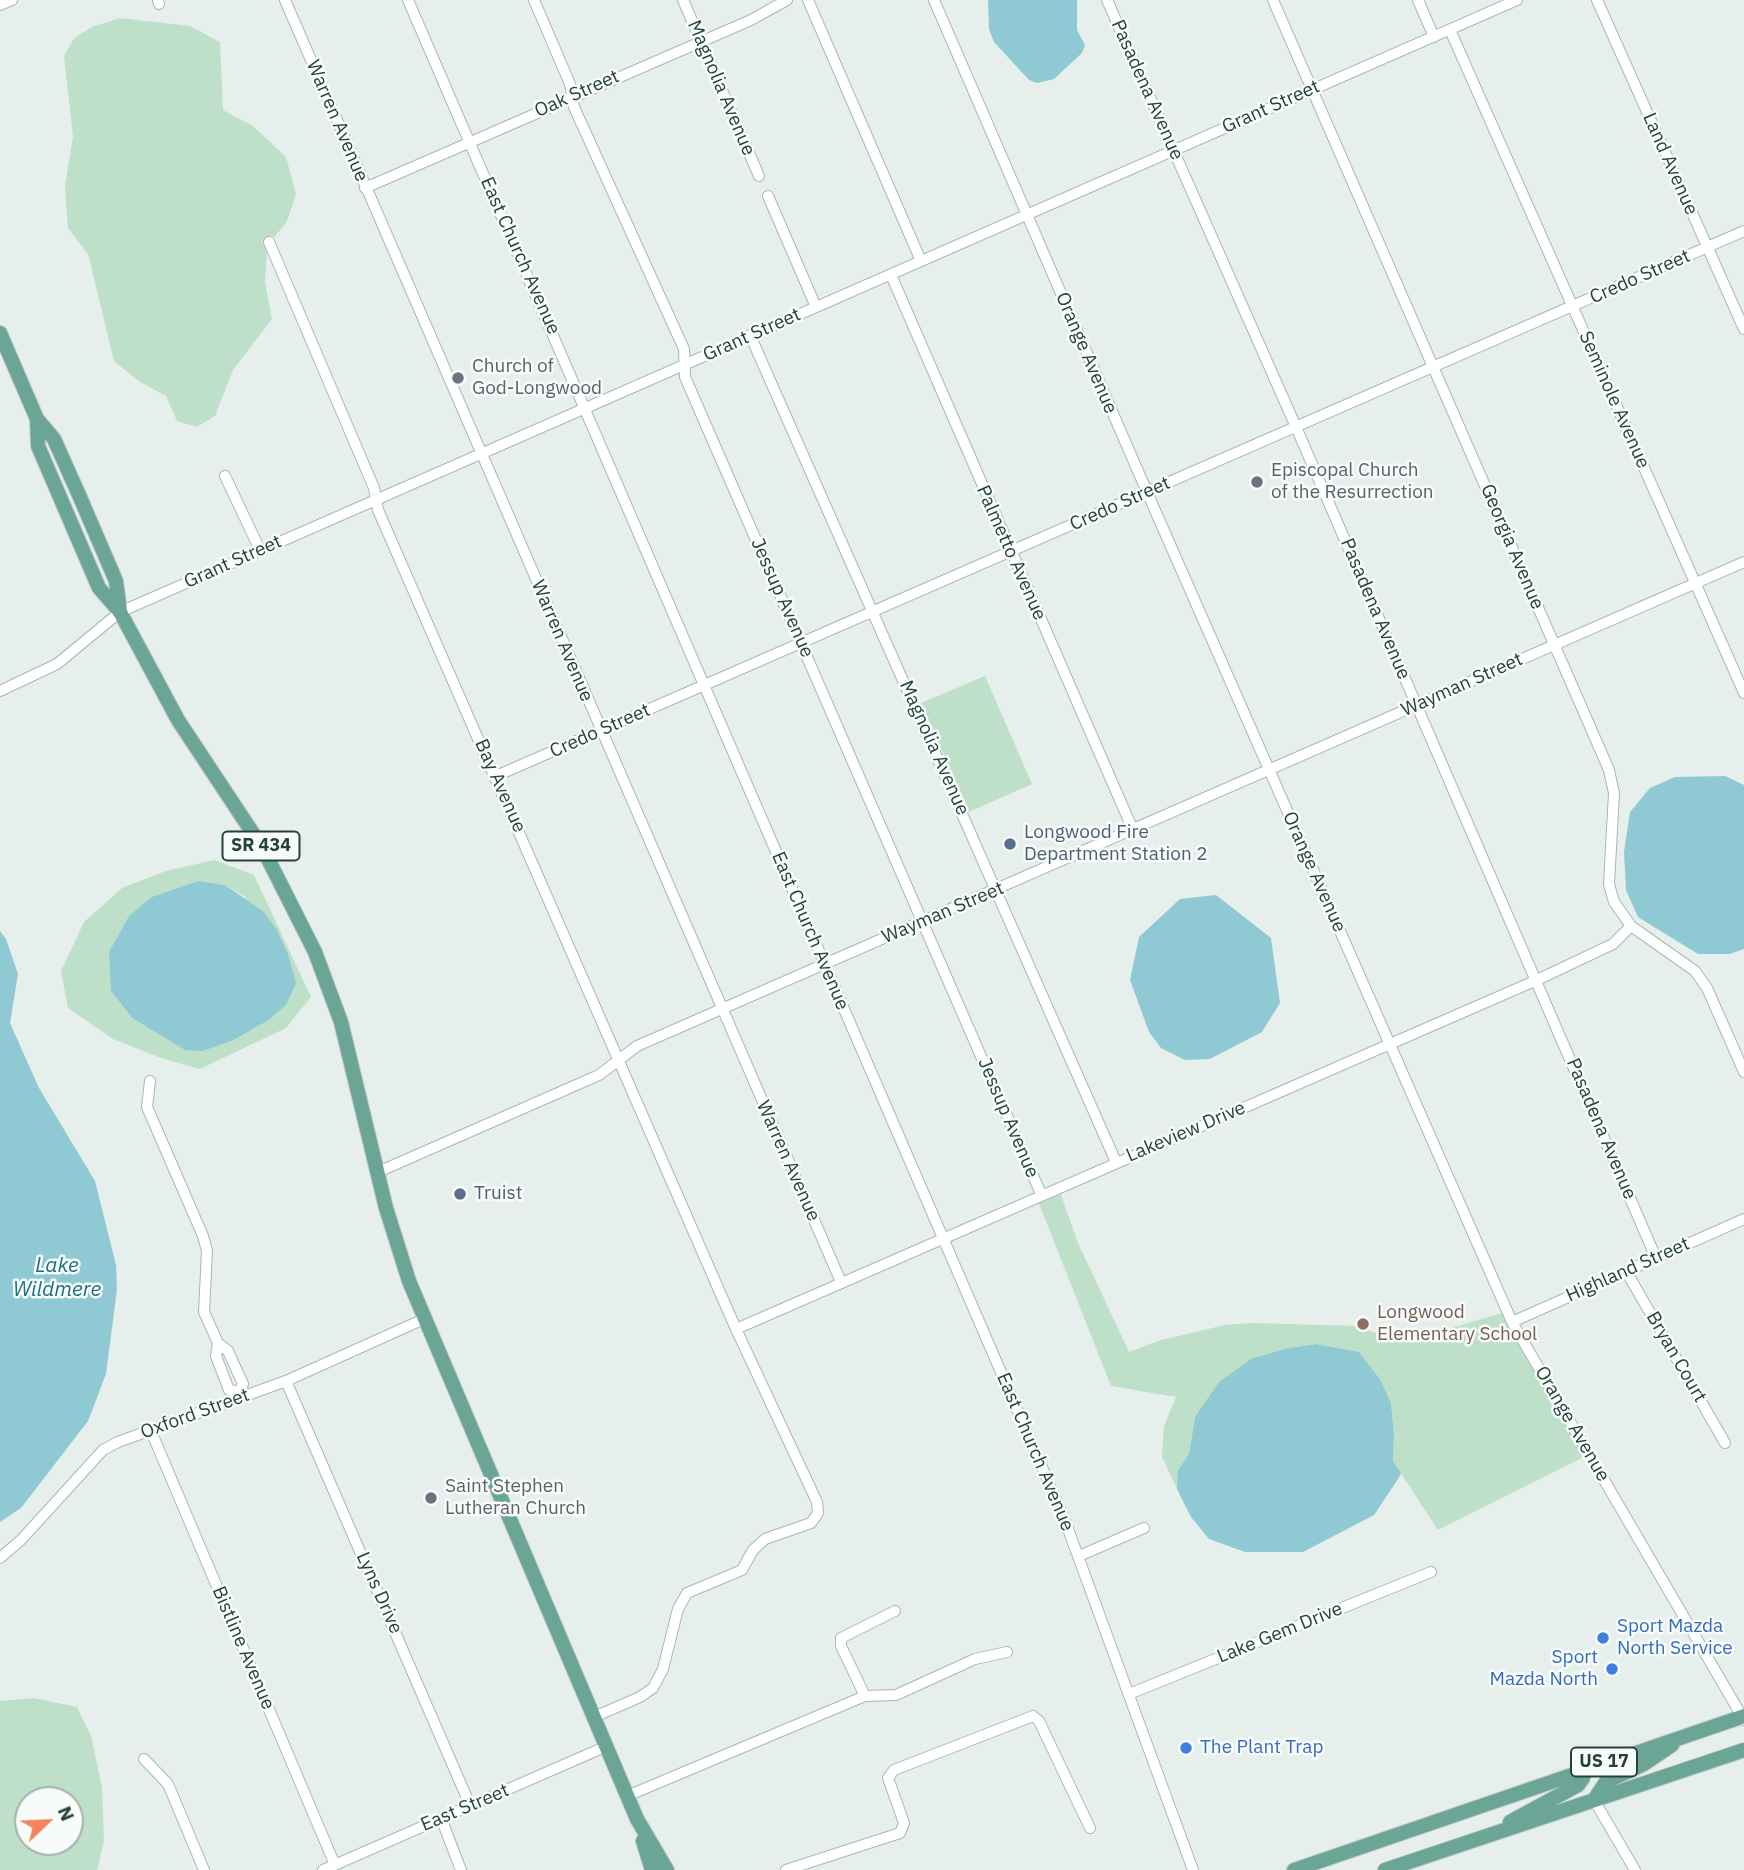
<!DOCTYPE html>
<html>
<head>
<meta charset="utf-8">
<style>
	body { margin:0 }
	#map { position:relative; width:1744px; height:1870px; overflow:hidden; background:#e6efeb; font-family:"IBM Plex Sans",sans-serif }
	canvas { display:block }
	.north { position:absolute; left:14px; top:1786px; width:70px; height:70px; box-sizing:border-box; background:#f7fbf9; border:2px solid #a3b1ad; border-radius:50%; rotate:67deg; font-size:19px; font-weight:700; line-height:28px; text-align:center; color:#24423a }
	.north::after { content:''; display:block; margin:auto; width:24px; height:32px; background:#f4845f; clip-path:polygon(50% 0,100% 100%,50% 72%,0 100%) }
</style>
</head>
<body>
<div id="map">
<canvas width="1744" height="1870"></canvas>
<div class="north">N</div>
</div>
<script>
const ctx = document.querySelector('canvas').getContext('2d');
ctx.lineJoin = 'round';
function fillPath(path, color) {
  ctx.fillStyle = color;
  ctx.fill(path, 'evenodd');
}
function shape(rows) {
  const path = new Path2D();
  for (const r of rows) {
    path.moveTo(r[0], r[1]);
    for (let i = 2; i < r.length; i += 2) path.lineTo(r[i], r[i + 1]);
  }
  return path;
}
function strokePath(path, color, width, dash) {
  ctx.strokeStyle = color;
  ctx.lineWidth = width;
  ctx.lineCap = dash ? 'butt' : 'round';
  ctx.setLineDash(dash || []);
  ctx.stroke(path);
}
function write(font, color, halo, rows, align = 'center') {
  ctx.font = font + ' "IBM Plex Sans",sans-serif';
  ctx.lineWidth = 5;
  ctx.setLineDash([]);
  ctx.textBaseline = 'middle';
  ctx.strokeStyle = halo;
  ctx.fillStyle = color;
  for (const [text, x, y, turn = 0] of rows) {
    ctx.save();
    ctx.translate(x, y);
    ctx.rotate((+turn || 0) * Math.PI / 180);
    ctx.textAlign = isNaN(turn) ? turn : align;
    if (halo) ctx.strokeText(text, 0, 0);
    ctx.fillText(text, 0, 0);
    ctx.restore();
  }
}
fillPath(shape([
	[120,18,190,26,220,42,223,110,253,126,286,157,296,194,287,221,274,238,272,235,262,240,267,252,265,282,272,319,233,370,215,416,197,427,177,421,166,396,140,382,114,361,88,254,68,228,65,186,73,136,64,56,74,38,92,27],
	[985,676,1032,784,969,812,921,703],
	[214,860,254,875,311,997,286,1028,200,1069,161,1058,113,1039,68,1008,61,971,84,922,122,888,166,871],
	[198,881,225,885,245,897,186,1050,132,1018,111,991],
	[1060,1192,1078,1243,1129,1352,1161,1340,1225,1325,1252,1323,1358,1326,1401,1343,1502,1313,1584,1457,1438,1530,1393,1461,1394,1434,1391,1403,1380,1379,1359,1352,1316,1344,1288,1348,1195,1417,1189,1454,1179,1470,1177,1489,1162,1457,1164,1426,1176,1397,1111,1386,1038,1201],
	[34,1698,77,1707,91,1736,102,1787,104,1841,97,1870,0,1870,0,1701],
	[28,1800,70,1800,70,1842,28,1842]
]), '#bfe0c8');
fillPath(shape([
	[988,0,1077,0,1077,30,1085,45,1082,53,1054,79,1037,83,1029,80,994,42,989,29],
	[1725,776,1744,785,1744,949,1730,954,1698,954,1638,917,1626,890,1624,852,1630,812,1650,788,1675,777],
	[198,881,225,885,264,912,277,930,288,954,296,983,286,1005,267,1021,233,1040,203,1051,185,1050,132,1018,111,991,109,952,129,916,152,897],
	[1216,895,1271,938,1280,1003,1262,1032,1210,1059,1185,1060,1161,1048,1149,1032,1130,980,1139,937,1180,899],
	[0,931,6,939,18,974,10,1023,39,1088,95,1181,116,1265,117,1289,106,1374,88,1421,21,1508,0,1522],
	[1316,1344,1359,1352,1380,1379,1391,1403,1394,1434,1393,1461,1401,1473,1398,1479,1374,1515,1303,1552,1245,1552,1209,1539,1191,1517,1177,1489,1178,1470,1189,1454,1195,1417,1219,1382,1251,1359,1288,1348]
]), '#8ec9d4');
const minor = shape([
	[158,0,159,4],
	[285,0,841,1282],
	[408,0,1064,1518,1193,1870],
	[534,0,570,84,574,107,684,349,685,377,1041,1194],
	[683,0,759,176],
	[808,0,921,261],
	[934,0,1147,492,1512,1322,1744,1720],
	[1107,0,1296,427,1656,1258],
	[1273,0,1609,770,1614,793,1609,884,1614,902,1631,926,1695,971,1707,988,1744,1072],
	[1418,0,1434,37],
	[1597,0,1744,329],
	[0,5,12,0],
	[1450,30,1744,693],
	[365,188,751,20,787,0],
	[768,196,816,307],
	[269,242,374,488,378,510,736,1329,817,1502,818,1513,811,1523,765,1539,753,1550,742,1570,687,1593,678,1609,663,1669,653,1688,640,1697,594,1717],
	[891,275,1133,830],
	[750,335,1116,1162],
	[225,476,260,550],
	[0,691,57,664,120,612,1517,0],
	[496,776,1744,231],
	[150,1081,147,1107,203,1236,207,1251,204,1312,218,1343],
	[378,1172,599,1075,637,1046,1744,562],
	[1626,1271,1725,1443],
	[1512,1322,1744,1219],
	[736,1329,1537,980,1613,944,1631,926],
	[286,1381,470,1805],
	[239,1392,243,1384,228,1351,218,1343,216,1356,229,1390,239,1392,241,1397],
	[151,1431,335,1865],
	[1079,1556,1144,1528],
	[0,1558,21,1540,103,1450,118,1442,286,1381,424,1319],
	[1129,1694,1431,1572],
	[865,1696,841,1646,841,1638,895,1611],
	[144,1759,168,1784,204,1870],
	[627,1796,865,1696,896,1695,975,1659,1007,1652],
	[1594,1800,1635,1870],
	[441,1818,461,1870],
	[323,1870,607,1746],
	[786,1870,900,1833,904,1823,888,1778,894,1770,1033,1716,1039,1721,1090,1828]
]);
const major = shape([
	[0,333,37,419,38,446,99,588,120,612,178,720,262,847,315,952,341,1022,386,1208,409,1281,637,1819,667,1870],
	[37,419,54,439,79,495,116,581,120,611],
	[1594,1800,1606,1782,1644,1764,1672,1745],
	[1510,1822,1578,1785,1583,1778,1583,1769],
	[643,1841,652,1870],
	[1294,1870,1744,1716],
	[1385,1870,1744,1750]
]);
strokePath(minor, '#a8b8b2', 12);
strokePath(major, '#c2cac8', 16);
strokePath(minor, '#fff', 10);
strokePath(major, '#6aa596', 14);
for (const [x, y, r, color] of [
	[458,378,7,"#6b7280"],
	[1257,482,7,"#6b7280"],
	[1010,844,7,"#5c6f8a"],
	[460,1194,7,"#5c6f8a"],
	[1363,1324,7,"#8d6e63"],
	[431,1498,7,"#6b7280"],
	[1603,1638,7,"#3f7fe0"],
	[1612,1669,7,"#3f7fe0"],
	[1186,1748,7,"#3f7fe0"]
]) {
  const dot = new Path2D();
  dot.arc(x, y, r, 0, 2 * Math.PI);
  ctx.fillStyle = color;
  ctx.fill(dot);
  strokePath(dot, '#f7fbf9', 2.5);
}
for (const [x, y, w] of [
	[261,846,77],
	[1604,1762,66]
]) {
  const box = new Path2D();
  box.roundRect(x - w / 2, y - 14.5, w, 29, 5);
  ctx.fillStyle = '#f7fbf9';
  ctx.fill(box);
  strokePath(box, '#24423a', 2);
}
write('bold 18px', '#24423a', null, [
	["SR 434",261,846],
	["US 17",1604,1762]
]);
write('19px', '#24423a', '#f7fbf9', [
	["Magnolia Avenue",721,88,67],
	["Pasadena Avenue",1147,90,66],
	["Oak Street",577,94,-24],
	["Grant Street",1271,107,-24],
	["Warren Avenue",337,121,67],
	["Land Avenue",1670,164,66],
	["East Church Avenue",520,256,66],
	["Credo Street",1640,277,-24],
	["Grant Street",752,335,-24],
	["Orange Avenue",1086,353,67],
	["Seminole Avenue",1614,400,66],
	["Credo Street",1120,504,-24],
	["Georgia Avenue",1512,547,67],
	["Palmetto Avenue",1011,553,66],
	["Grant Street",233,562,-24],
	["Jessup Avenue",782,598,66],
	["Pasadena Avenue",1375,609,67],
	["Warren Avenue",562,641,67],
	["Wayman Street",1462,685,-24],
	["Credo Street",600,731,-24],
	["Magnolia Avenue",934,748,66],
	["Bay Avenue",500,786,66],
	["Orange Avenue",1314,872,66],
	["Wayman Street",943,913,-23],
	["East Church Avenue",810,931,67],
	["Jessup Avenue",1008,1118,67],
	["Pasadena Avenue",1601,1129,67],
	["Lakeview Drive",1186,1132,-23],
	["Warren Avenue",788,1161,66],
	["Highland Street",1628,1270,-24],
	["Bryan Court",1676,1357,60],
	["Oxford Street",195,1414,-20],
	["Orange Avenue",1572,1424,60],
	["East Church Avenue",1035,1452,67],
	["Lyns Drive",379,1593,66],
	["Lake Gem Drive",1280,1633,-22],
	["Bistline Avenue",243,1648,67],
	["East Street",465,1808,-23]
]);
write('19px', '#5b616d', '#f7fbf9', [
	["Church of",472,367],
	["God-Longwood",472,389],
	["Episcopal Church",1271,471],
	["of the Resurrection",1271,493],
	["Saint Stephen",445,1487],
	["Lutheran Church",445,1509]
], 'left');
write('19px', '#4e5e75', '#f7fbf9', [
	["Longwood Fire",1024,833],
	["Department Station 2",1024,855],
	["Truist",474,1194]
], 'left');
write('19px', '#785e54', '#f7fbf9', [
	["Longwood",1377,1313],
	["Elementary School",1377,1335]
], 'left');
write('19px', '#366cbe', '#f7fbf9', [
	["Sport Mazda",1617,1627],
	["North Service",1617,1649],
	["Sport",1598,1658,"right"],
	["Mazda North",1598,1680,"right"],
	["The Plant Trap",1200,1748]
], 'left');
write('italic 21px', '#1c6f80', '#f7fbf9', [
	["Lake",57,1266],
	["Wildmere",57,1290]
]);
</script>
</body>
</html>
